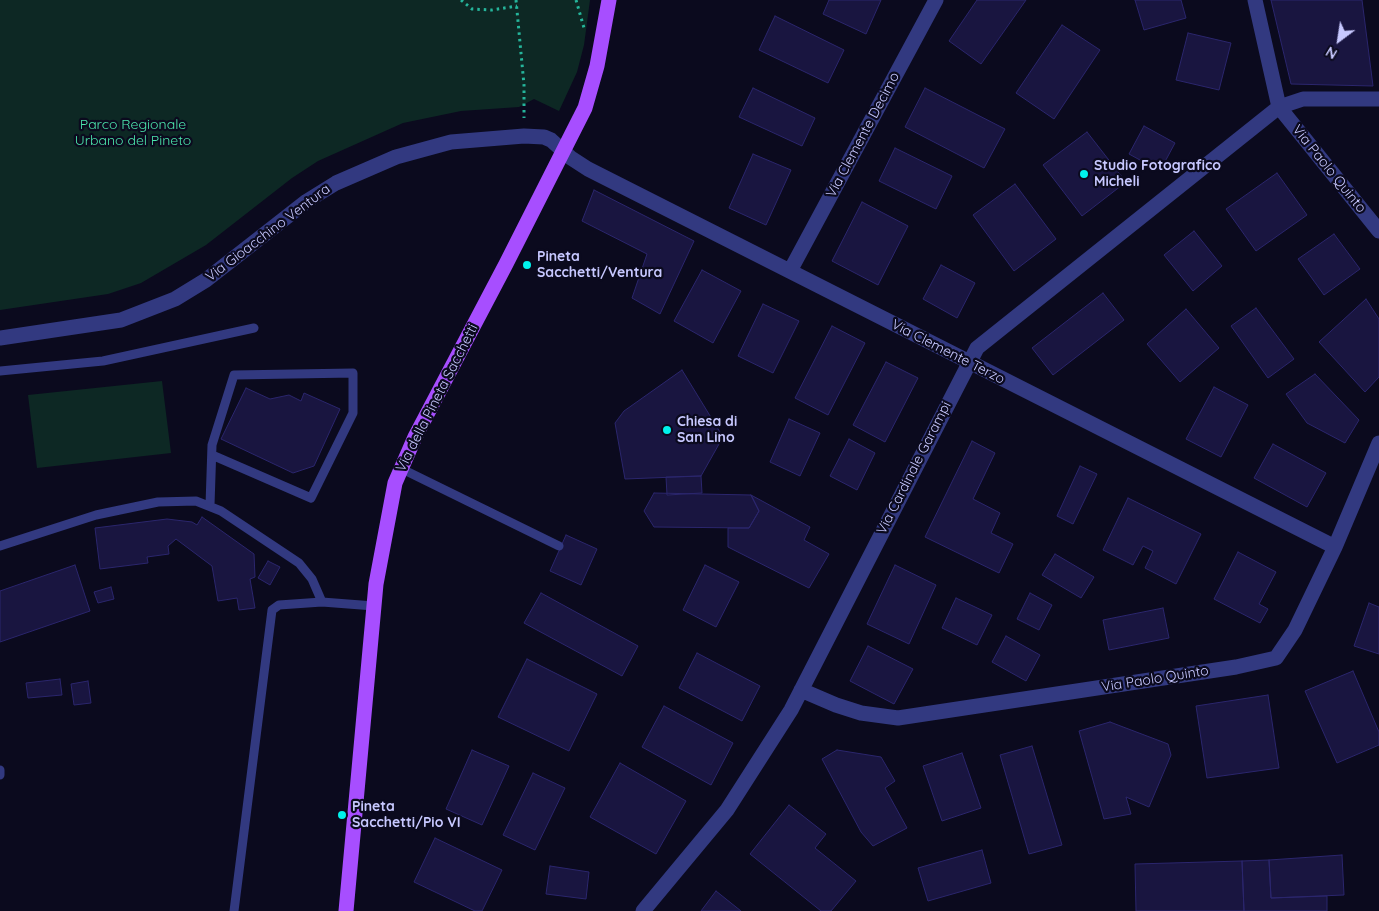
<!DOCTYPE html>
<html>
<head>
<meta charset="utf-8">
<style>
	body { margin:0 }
	#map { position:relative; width:1379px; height:911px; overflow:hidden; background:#0b0a1e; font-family:Quicksand,sans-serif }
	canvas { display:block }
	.north { position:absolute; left:1314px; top:15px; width:50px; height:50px; -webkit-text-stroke:4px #0b0a1e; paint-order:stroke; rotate:211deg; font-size:14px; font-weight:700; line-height:20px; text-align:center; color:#c7c8ff }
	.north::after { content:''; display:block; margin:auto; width:18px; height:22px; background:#c7c8ff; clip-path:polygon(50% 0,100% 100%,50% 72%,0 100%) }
</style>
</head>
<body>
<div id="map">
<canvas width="1379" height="911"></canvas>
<div class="north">N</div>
</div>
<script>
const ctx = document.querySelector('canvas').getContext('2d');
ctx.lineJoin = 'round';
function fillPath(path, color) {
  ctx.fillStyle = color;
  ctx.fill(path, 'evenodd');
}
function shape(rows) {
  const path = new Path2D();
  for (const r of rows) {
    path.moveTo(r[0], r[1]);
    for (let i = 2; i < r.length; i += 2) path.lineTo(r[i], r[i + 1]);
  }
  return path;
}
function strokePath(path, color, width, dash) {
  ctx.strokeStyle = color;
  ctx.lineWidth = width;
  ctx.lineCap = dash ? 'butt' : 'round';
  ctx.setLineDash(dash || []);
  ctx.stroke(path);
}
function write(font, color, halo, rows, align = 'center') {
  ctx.font = font + ' Quicksand,sans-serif';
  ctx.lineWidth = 4.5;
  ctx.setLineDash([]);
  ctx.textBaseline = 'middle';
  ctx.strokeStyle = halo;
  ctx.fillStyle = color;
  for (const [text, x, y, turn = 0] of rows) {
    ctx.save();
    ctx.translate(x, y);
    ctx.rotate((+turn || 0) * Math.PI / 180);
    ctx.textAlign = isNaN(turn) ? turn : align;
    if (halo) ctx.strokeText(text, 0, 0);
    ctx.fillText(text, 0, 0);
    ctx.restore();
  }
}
fillPath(shape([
	[0,0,590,0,584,45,577,72,559,111,534,99,519,107,461,111,403,123,318,161,292,178,206,245,141,283,108,294,0,310],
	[162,381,171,453,37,468,28,395]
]), '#0d2824');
const building = shape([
	[829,0,881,0,866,34,823,14,829,0],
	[977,0,1026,0,981,64,949,41,977,0],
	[1135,0,1181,0,1186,18,1144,30,1135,0],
	[1271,0,1362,0,1373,86,1291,84,1271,0],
	[775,16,844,50,828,83,759,50,775,16],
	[1062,25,1100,50,1054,119,1016,93,1062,25],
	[1188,33,1231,43,1219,90,1176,80,1188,33],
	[753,88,815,118,802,146,739,117,753,88],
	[925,88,1005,129,984,168,905,127,925,88],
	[1144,126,1175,143,1160,171,1129,154,1144,126],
	[1087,132,1126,182,1082,216,1043,165,1087,132],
	[895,148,952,176,936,209,879,181,895,148],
	[753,154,791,170,766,225,729,208,753,154],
	[1277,173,1307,215,1256,251,1226,209,1277,173],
	[1015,184,1056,239,1014,271,973,215,1015,184],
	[594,190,694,241,660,314,632,298,647,254,582,221,594,190],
	[862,202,908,226,878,285,832,261,862,202],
	[1194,231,1222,266,1193,291,1164,255,1194,231],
	[1334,234,1360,269,1324,295,1298,259,1334,234],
	[941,265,975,283,957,318,923,299,941,265],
	[702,270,741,291,713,343,674,321,702,270],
	[1103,293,1124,320,1053,375,1032,348,1103,293],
	[1366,299,1379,319,1379,377,1365,392,1319,342,1366,299],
	[763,304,799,321,773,373,738,356,763,304],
	[1256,308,1294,359,1268,378,1231,326,1256,308],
	[1186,309,1219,348,1180,382,1147,344,1186,309],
	[832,326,865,343,828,415,795,398,832,326],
	[886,362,918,378,885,442,853,425,886,362],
	[682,370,723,437,701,476,625,479,615,423,624,411,682,370],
	[1315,374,1359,420,1345,443,1307,423,1286,394,1315,374],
	[1214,387,1248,405,1221,457,1186,439,1214,387],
	[246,388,270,399,289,395,301,401,304,393,340,409,314,466,293,473,221,439,246,388],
	[789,419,820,433,800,476,770,462,789,419],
	[849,439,875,453,857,490,830,476,849,439],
	[972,441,995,453,973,499,1000,513,991,533,1013,544,999,573,925,537,972,441],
	[1273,444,1326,473,1307,507,1254,478,1273,444],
	[1080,466,1097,474,1073,524,1057,516,1080,466],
	[701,476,702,493,667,495,666,477,701,476],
	[654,493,751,495,759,511,749,528,654,527,644,511,654,493],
	[751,495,810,527,804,540,829,554,809,588,728,547,728,528,749,528,759,511,751,495],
	[1128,498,1201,534,1176,584,1145,568,1153,551,1143,546,1133,565,1103,550,1128,498],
	[202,517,254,554,255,577,250,579,255,608,239,610,237,598,218,601,212,566,176,539,168,546,169,554,147,557,148,563,100,569,95,528,167,519,192,522,197,525,202,517],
	[566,535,597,549,581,585,550,571,566,535],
	[1238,552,1276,572,1259,604,1268,609,1260,623,1214,599,1238,552],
	[1055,554,1094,577,1081,598,1042,575,1055,554],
	[268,561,280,567,270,585,258,578,268,561],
	[75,565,90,611,0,642,0,591,75,565],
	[705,565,739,582,716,627,683,610,705,565],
	[895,565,936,585,909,644,867,624,895,565],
	[111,587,114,599,98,603,94,592,111,587],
	[541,593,638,646,622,676,524,623,541,593],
	[1030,593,1052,605,1039,630,1017,619,1030,593],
	[956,598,992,615,977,645,942,628,956,598],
	[1369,603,1379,607,1379,654,1354,646,1369,603],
	[1163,608,1169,638,1109,650,1103,620,1163,608],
	[1006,636,1040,655,1026,681,992,662,1006,636],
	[868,646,913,669,894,704,850,681,868,646],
	[697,653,760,686,742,721,679,688,697,653],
	[527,659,597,694,569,751,498,717,527,659],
	[1353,671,1379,732,1379,745,1337,763,1305,691,1353,671],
	[60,679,62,695,28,698,26,683,60,679],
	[88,681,91,703,74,705,71,684,88,681],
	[1268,695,1279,768,1207,778,1196,706,1268,695],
	[664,706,733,743,711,785,642,747,664,706],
	[1110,722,1168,744,1171,755,1149,807,1126,797,1131,814,1104,819,1079,731,1110,722],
	[1032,746,1062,845,1029,854,1000,755,1032,746],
	[472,750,509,766,482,825,446,809,472,750],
	[837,750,881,757,895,781,885,788,907,828,873,846,861,832,822,759,837,750],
	[962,753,981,808,942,821,923,766,962,753],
	[620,763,686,801,656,854,590,817,620,763],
	[533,773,565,788,535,850,503,835,533,773],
	[789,805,826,834,815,848,856,881,831,911,821,911,750,854,789,805],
	[435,838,502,870,482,911,475,911,414,882,435,838],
	[982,850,991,883,928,901,918,868,982,850],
	[1342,855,1344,895,1271,898,1269,860,1342,855],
	[1269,860,1271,898,1327,896,1327,911,1244,911,1242,861,1269,860],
	[1242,861,1244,911,1136,911,1135,864,1242,861],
	[550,866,589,872,586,899,546,894,550,866],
	[716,891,741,911,701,911,716,891]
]);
fillPath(building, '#191540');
strokePath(building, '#2b266d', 1);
strokePath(shape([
	[461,0,472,9,492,10,517,6],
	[516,0,524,85,524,118],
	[576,0,584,28]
]), '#25b59b', 3, [2.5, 4]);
strokePath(shape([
	[0,371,103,361,254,328],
	[400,468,559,546],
	[210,505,212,445,234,375,353,373,353,413,311,498,212,455],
	[0,546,96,515,158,502,196,501,221,511,299,563,312,579,322,602],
	[0,770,0,775],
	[234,911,272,610,279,605,322,602,374,606]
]), '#323980', 9);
strokePath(shape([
	[1255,0,1279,107,1379,231],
	[790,271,936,0],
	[0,338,121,320,175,299,206,280,307,201,336,183,396,157,451,142,524,136,544,137,551,140,571,158,588,169,1335,547],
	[801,690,836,705,861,713,898,718,1236,667,1276,658,1295,630,1335,547,1379,443],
	[643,911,727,810,791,710,977,348,1279,107,1303,99,1379,99]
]), '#323980', 15);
strokePath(shape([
	[346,911,376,584,395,483,415,437,506,264,585,108,597,66,609,0]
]), '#a74eff', 15);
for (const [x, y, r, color] of [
	[1084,174,5,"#00f2ec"],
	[527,265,5,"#00f2ec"],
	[667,430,5,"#00f2ec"],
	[342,815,5,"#00f2ec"]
]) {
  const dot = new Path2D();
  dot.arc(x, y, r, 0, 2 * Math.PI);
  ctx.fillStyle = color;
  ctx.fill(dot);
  strokePath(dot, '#0b0a1e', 2);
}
write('14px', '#4ce6ac', '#0b0a1e', [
	["Parco Regionale",133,125],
	["Urbano del Pineto",133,141]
]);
write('14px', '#c7c8ff', '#0b0a1e', [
	["Via Clemente Decimo",863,135,-62],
	["Via Paolo Quinto",1329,169,51],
	["Via Gioacchino Ventura",268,233,-37],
	["Via Clemente Terzo",948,352,27],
	["Via della Pineta Sacchetti",437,398,-63],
	["Via Cardinale Garampi",914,468,-63],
	["Via Paolo Quinto",1155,679,-9]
]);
write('bold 14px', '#c7c8ff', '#0b0a1e', [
	["Studio Fotografico",1094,166],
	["Micheli",1094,182],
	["Pineta",537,257],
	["Sacchetti/Ventura",537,273],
	["Chiesa di",677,422],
	["San Lino",677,438],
	["Pineta",352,807],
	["Sacchetti/Pio VI",352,823]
], 'left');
</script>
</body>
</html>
